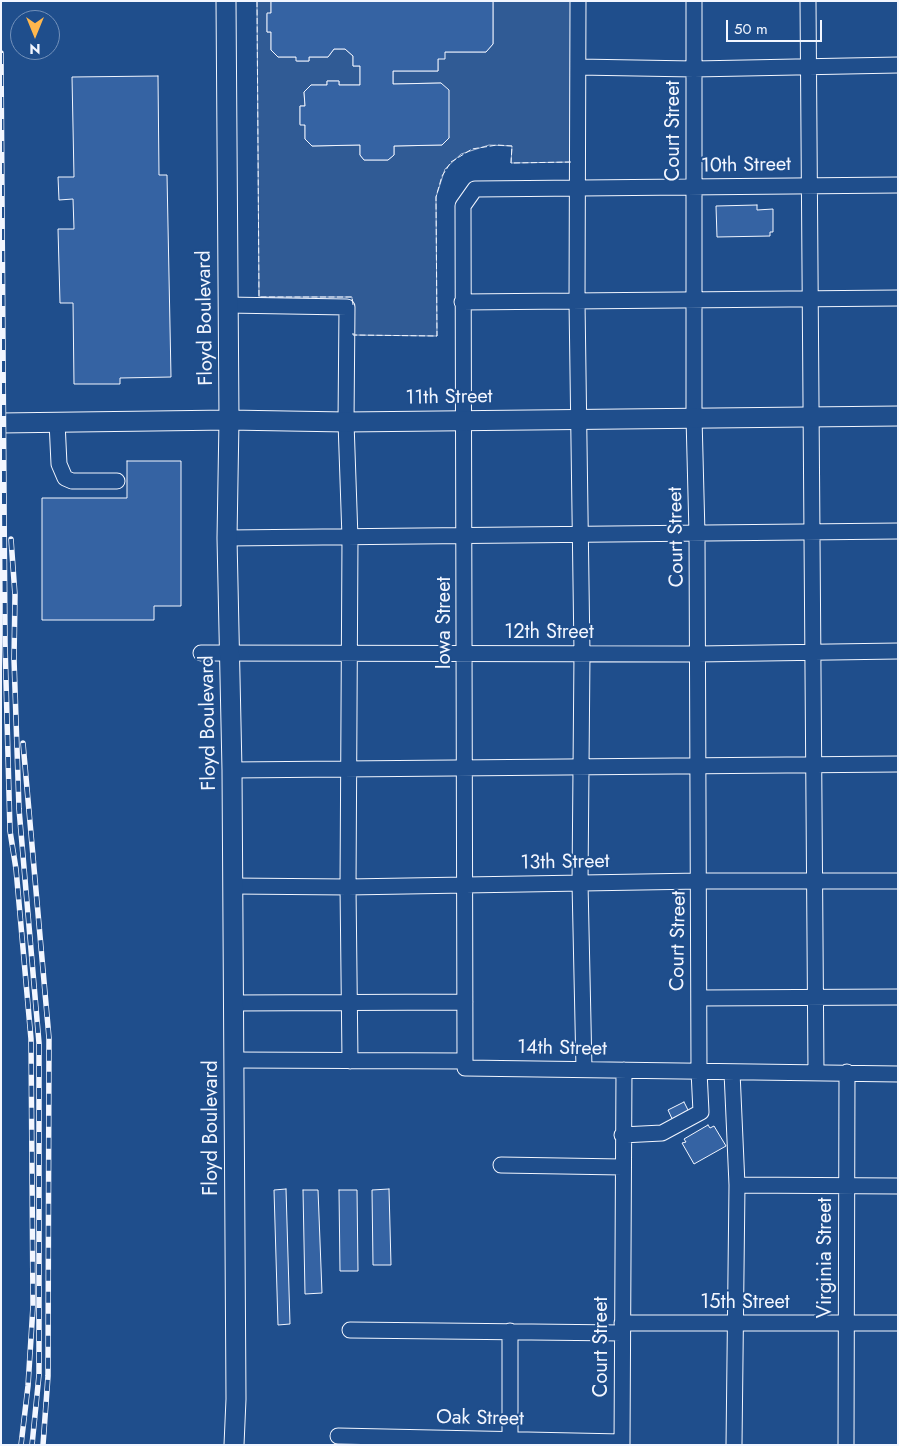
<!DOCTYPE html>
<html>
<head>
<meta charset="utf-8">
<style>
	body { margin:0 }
	#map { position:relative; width:899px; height:1446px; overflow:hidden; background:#1f4e8c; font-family:Jost,sans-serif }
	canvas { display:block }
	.frame { position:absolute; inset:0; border:2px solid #f2f6ff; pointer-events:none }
	.north { position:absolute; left:10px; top:10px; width:50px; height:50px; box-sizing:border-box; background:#1f4e8c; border:1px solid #7391ba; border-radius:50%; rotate:180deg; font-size:14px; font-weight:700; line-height:20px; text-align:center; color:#f2f6ff }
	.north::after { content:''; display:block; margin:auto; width:18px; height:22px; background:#ffb74d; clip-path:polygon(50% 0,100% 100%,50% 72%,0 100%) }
	.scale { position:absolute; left:726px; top:20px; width:96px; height:22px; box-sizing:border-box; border:2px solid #f2f6ff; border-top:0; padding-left:6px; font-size:15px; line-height:18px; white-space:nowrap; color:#f2f6ff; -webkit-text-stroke:4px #1f4e8c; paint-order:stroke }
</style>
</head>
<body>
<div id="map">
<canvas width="899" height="1446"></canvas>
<div class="frame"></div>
<div class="north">N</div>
<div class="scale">50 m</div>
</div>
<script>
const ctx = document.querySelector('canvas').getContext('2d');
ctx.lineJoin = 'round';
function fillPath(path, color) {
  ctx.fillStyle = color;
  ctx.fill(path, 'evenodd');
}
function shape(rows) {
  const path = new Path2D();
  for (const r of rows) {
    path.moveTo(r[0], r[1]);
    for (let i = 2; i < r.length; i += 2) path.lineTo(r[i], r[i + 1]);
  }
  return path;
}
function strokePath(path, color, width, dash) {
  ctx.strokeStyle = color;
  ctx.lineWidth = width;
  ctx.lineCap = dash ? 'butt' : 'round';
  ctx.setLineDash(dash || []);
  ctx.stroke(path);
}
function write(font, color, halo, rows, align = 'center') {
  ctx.font = font + ' Jost,sans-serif';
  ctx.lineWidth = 4;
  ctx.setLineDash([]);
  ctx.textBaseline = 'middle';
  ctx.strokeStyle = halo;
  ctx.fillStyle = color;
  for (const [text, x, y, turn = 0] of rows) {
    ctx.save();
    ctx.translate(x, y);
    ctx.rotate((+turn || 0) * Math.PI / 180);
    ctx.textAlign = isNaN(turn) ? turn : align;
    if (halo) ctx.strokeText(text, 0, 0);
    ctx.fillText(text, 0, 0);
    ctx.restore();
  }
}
const built = shape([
	[257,1,271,1,271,13,267,14,267,32,271,32,271,50,278,57,296,57,297,61,309,61,309,57,328,57,334,49,345,49,353,56,353,66,360,66,360,85,339,85,339,81,327,81,327,85,311,85,304,92,305,106,300,106,300,124,305,125,305,139,312,146,360,145,360,155,364,160,388,160,394,155,394,146,442,145,449,138,441,83,393,84,393,71,438,71,438,59,445,52,486,52,493,44,493,1,572,1,572,162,511,163,512,146,489,145,461,154,445,169,436,197,437,336,353,335,352,297,259,297,257,1]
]);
fillPath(built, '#305b95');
strokePath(built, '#a8bbd7', 1);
const building = shape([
	[271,1,493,1,493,44,486,52,445,52,445,59,438,59,438,71,393,71,393,84,441,83,449,90,449,138,442,145,394,146,394,155,388,160,364,160,360,155,360,145,312,146,305,139,305,125,300,125,300,106,305,106,304,92,311,85,327,85,327,81,339,81,339,85,360,85,360,66,353,66,353,56,345,49,334,49,328,57,309,57,309,61,296,61,296,57,278,57,271,50,271,32,267,32,267,13,271,13,271,1],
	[158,76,159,175,167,175,171,377,120,378,120,384,74,384,73,303,60,303,58,229,74,229,73,199,59,200,58,177,74,177,72,77,158,76],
	[757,205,757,210,773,209,773,232,770,232,770,236,717,237,716,206,757,205],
	[127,461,181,461,181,606,154,606,154,620,42,620,42,498,127,498,127,461],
	[684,1102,690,1114,674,1123,668,1110,684,1102],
	[708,1125,710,1128,714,1126,726,1146,694,1164,682,1143,686,1142,684,1139,708,1125],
	[286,1189,290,1324,278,1325,274,1190,286,1189],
	[389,1189,391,1265,373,1265,372,1190,389,1189],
	[303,1190,318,1190,322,1293,305,1294,303,1190],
	[339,1190,357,1190,358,1271,340,1271,339,1190]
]);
fillPath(building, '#3563a3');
strokePath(building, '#f2f6ff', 1);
const minor = shape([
	[578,1,577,302,582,653,580,883,584,1069],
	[808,1,816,1072],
	[578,67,694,69,898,65],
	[462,302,898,298],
	[227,305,347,307,346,422,350,538,348,887,350,1061],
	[57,422,59,464,65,478,72,481,117,481],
	[227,538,898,531],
	[201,653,698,654,898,651],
	[232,770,898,764],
	[232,886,348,887,700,881,898,881],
	[699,998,898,997],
	[234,1003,465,1002],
	[234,1060,465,1061,465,1068,898,1074],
	[465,1061,463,206,475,189,898,185],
	[732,1072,737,1185,734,1445],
	[622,1135,662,1133,701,1112,699,1071,697,534,694,417,694,1],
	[501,1165,622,1167],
	[737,1185,898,1186],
	[622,1323,898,1323],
	[350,1330,622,1333],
	[510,1331,510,1440],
	[338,1436,622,1442],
	[622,1445,624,1070],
	[846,1445,847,1072]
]);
const major = shape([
	[226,1,229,420,227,538,232,770,236,1399,234,1445],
	[1,423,229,420,346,422,898,416]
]);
strokePath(minor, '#f2f6ff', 17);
strokePath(major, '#f2f6ff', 21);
strokePath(minor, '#1f4e8c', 15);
strokePath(major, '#1f4e8c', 19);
const rail = shape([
	[1,53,5,643,10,831,16,869,31,1039,33,1306,28,1386,21,1445],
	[11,539,15,595,14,659,19,809,39,1043,39,1375,32,1445],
	[23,743,49,1038,48,1376,43,1445]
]);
strokePath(rail, '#f2f6ff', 5.5);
strokePath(rail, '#1f4e8c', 4, [11]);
strokePath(shape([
	[257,1,259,297,352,297,353,305],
	[353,333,353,335,437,336,436,197,442,176,451,162,472,149,497,145,512,146,511,163,572,162]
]), '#f2f6ff', 1, [6, 2.5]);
write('20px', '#f2f6ff', '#1f4e8c', [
	["Court Street",674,131,-90],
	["10th Street",746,166,-1],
	["Floyd Boulevard",206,318,-91],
	["11th Street",449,398,-1],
	["Court Street",677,537,-91],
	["Iowa Street",445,623,-90],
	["12th Street",549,633],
	["Floyd Boulevard",209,723,-91],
	["13th Street",565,863,-1],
	["Court Street",679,941,-89],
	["14th Street",562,1049,1],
	["Floyd Boulevard",212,1128,-90],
	["Virginia Street",826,1258,-90],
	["15th Street",745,1303],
	["Court Street",602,1347,-90],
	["Oak Street",480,1419,1]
]);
</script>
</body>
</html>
